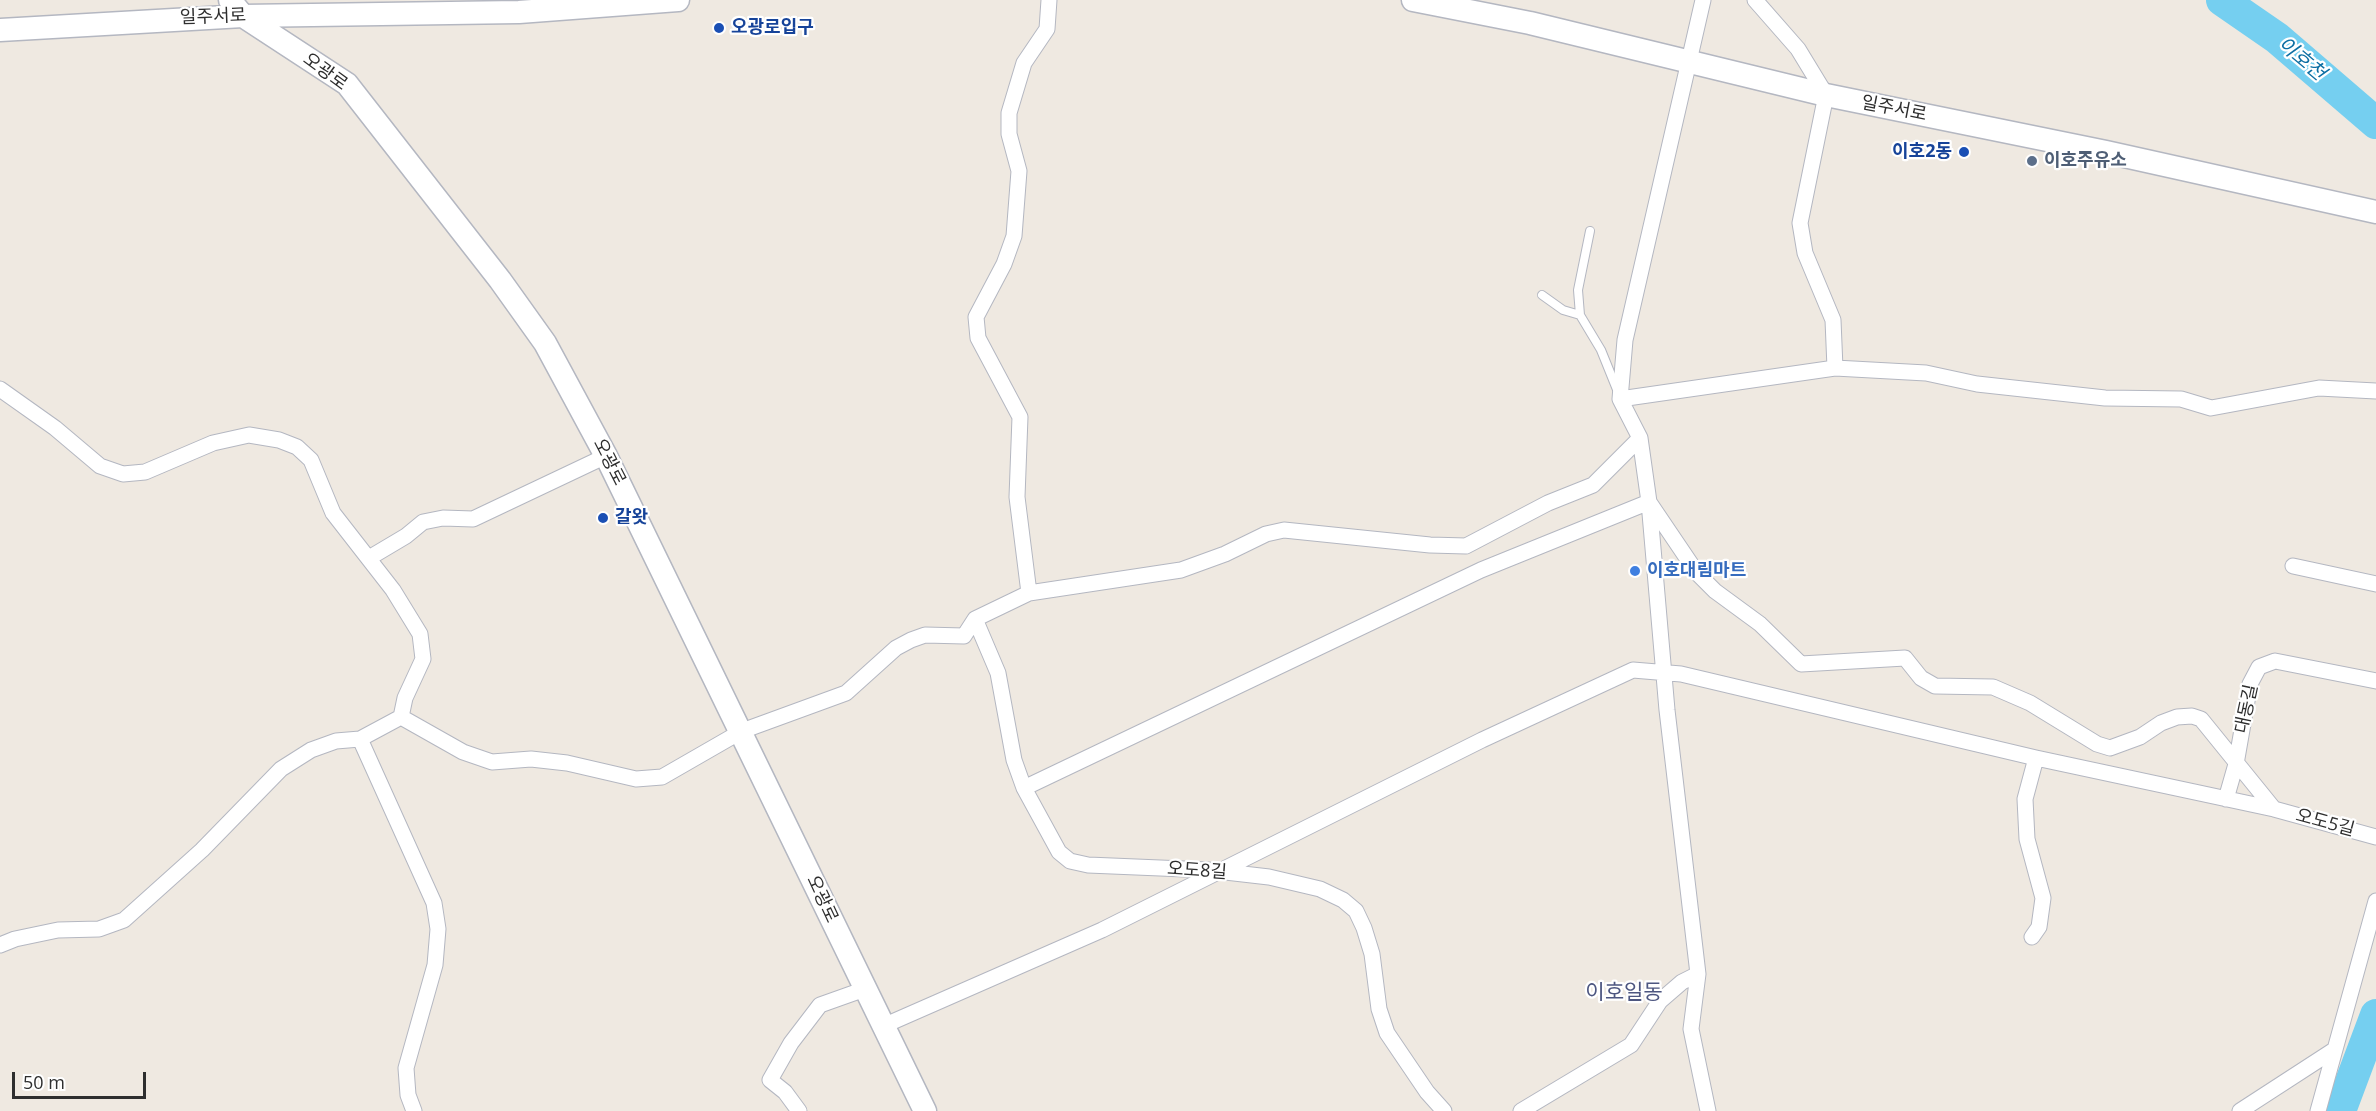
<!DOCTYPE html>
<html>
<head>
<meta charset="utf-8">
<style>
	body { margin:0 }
	#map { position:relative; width:2376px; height:1111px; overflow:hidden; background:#efe9e1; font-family:"Open Sans",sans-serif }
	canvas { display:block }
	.scale { position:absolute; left:12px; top:1072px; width:134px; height:27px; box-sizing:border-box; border:3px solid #2e2e2e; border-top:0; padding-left:8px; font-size:18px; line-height:21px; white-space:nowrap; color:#2e2e2e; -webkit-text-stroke:4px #fff; paint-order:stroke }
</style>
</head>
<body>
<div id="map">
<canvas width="2376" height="1111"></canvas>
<div class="scale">50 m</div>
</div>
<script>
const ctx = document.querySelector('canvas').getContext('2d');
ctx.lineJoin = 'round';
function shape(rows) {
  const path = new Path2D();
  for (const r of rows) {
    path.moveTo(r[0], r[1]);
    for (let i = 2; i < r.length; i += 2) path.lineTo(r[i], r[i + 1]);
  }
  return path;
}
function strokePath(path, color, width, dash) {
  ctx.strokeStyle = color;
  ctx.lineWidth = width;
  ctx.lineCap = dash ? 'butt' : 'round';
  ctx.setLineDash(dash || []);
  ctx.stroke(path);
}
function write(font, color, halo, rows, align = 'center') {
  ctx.font = font + ' "Open Sans","Noto Sans KR",sans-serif';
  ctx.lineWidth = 4.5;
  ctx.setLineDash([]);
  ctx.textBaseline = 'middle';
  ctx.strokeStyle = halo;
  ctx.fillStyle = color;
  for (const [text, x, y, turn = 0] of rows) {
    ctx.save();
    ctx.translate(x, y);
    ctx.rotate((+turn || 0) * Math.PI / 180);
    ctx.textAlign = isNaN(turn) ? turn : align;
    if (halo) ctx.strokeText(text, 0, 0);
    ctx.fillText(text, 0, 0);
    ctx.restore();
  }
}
strokePath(shape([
	[2222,0,2277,38,2376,123],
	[2340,1111,2376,1015]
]), '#75cff0', 32);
const service = shape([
	[1590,231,1578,290,1580,315,1601,350,1618,392],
	[1542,295,1563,310,1580,315]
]);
const minor = shape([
	[1755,0,1798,49,1826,95,1800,223,1805,253,1833,320,1835,368],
	[0,389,55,428,100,466,123,474,145,472,213,443,249,435,279,440,297,447,311,460,333,513,393,590,420,634,423,659,405,698,401,717],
	[1620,399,1835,368,1926,373,1977,384,2105,398,2181,399,2211,408,2319,388,2376,391],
	[369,558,406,536,423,522,443,518,473,519,606,456],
	[2293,566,2376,584],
	[1029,593,1017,497,1020,417,978,338,976,317,1004,264,1014,236,1019,171,1009,134,1009,113,1024,63,1047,29,1049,0],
	[975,619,998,673,1014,760,1024,788,1059,852,1070,861,1088,865,1208,870,1269,877,1320,889,1343,900,1356,911,1364,928,1372,954,1379,1009,1387,1033,1427,1092,1444,1111],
	[401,717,463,752,492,762,531,759,567,763,636,779,662,777,742,731,846,693,896,648,911,640,925,635,964,636,975,619,1029,593,1181,570,1225,554,1266,534,1284,530,1430,545,1466,546,1548,503,1593,485,1640,438],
	[360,739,434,903,438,929,435,965,406,1068,408,1095,414,1111],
	[1024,788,1481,570,1649,502,1697,573,1715,591,1760,624,1801,664,1905,658,1921,678,1935,686,1993,687,2030,703,2097,744,2110,748,2140,737,2161,723,2177,717,2192,716,2201,719,2274,809],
	[2226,799,2236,764,2250,684,2259,667,2275,661,2376,681],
	[2032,937,2039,927,2043,898,2027,839,2025,799,2036,758],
	[0,945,15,939,58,930,99,929,124,920,202,850,281,769,311,750,336,741,360,739,401,717],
	[1698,974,1691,1029,1708,1111],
	[883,1026,1102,930,1482,740,1633,670,1681,674,2036,758,2274,809,2376,837],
	[799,1111,785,1092,770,1080,791,1043,820,1005,865,989],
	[1521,1111,1631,1045,1660,1001,1682,982,1698,974,1667,710,1649,502,1640,438,1620,399,1625,340,1703,0],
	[2240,1111,2334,1050],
	[2318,1111,2376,901]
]);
const secondary = shape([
	[230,0,243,16,347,84,500,280,545,343,606,456,925,1111],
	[1413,0,1530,23,1826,95,2106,152,2376,212],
	[0,30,243,16,519,12,678,0]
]);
strokePath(service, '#b4b7c1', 10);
strokePath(minor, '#b4b7c1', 17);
strokePath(secondary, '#b4b7c1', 25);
strokePath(service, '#fff', 8);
strokePath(minor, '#fff', 15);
strokePath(secondary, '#fff', 22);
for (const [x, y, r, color] of [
	[719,28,6,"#1a4fb4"],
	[1964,152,6,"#1a4fb4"],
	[2032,161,6,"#5c6f8a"],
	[603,518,6,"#1a4fb4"],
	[1635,571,6,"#3f7fe0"]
]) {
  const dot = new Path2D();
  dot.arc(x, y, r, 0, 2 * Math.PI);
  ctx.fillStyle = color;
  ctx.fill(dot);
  strokePath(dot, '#fff', 2);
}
write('18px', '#2e2e2e', '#fff', [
	["일주서로",213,17,-2],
	["오광로",325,72,36],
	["일주서로",1894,109,11],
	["오광로",609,462,63],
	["대동길",2247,709,-78],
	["오도5길",2325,823,15],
	["오도8길",1197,871,4],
	["오광로",822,899,65]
]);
write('bold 18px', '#164399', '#fff', [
	["오광로입구",731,28],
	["이호2동",1952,152,"right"],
	["갈왓",615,518]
], 'left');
write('bold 18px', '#4e5e75', '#fff', [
	["이호주유소",2044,161]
], 'left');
write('bold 18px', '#366cbe', '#fff', [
	["이호대림마트",1647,571]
], 'left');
write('italic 20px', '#0d6fa3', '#fff', [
	["이호천",2301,59,40]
]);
write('21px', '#4d5680', '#fff', [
	["이호일동",1624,993]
]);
</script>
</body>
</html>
